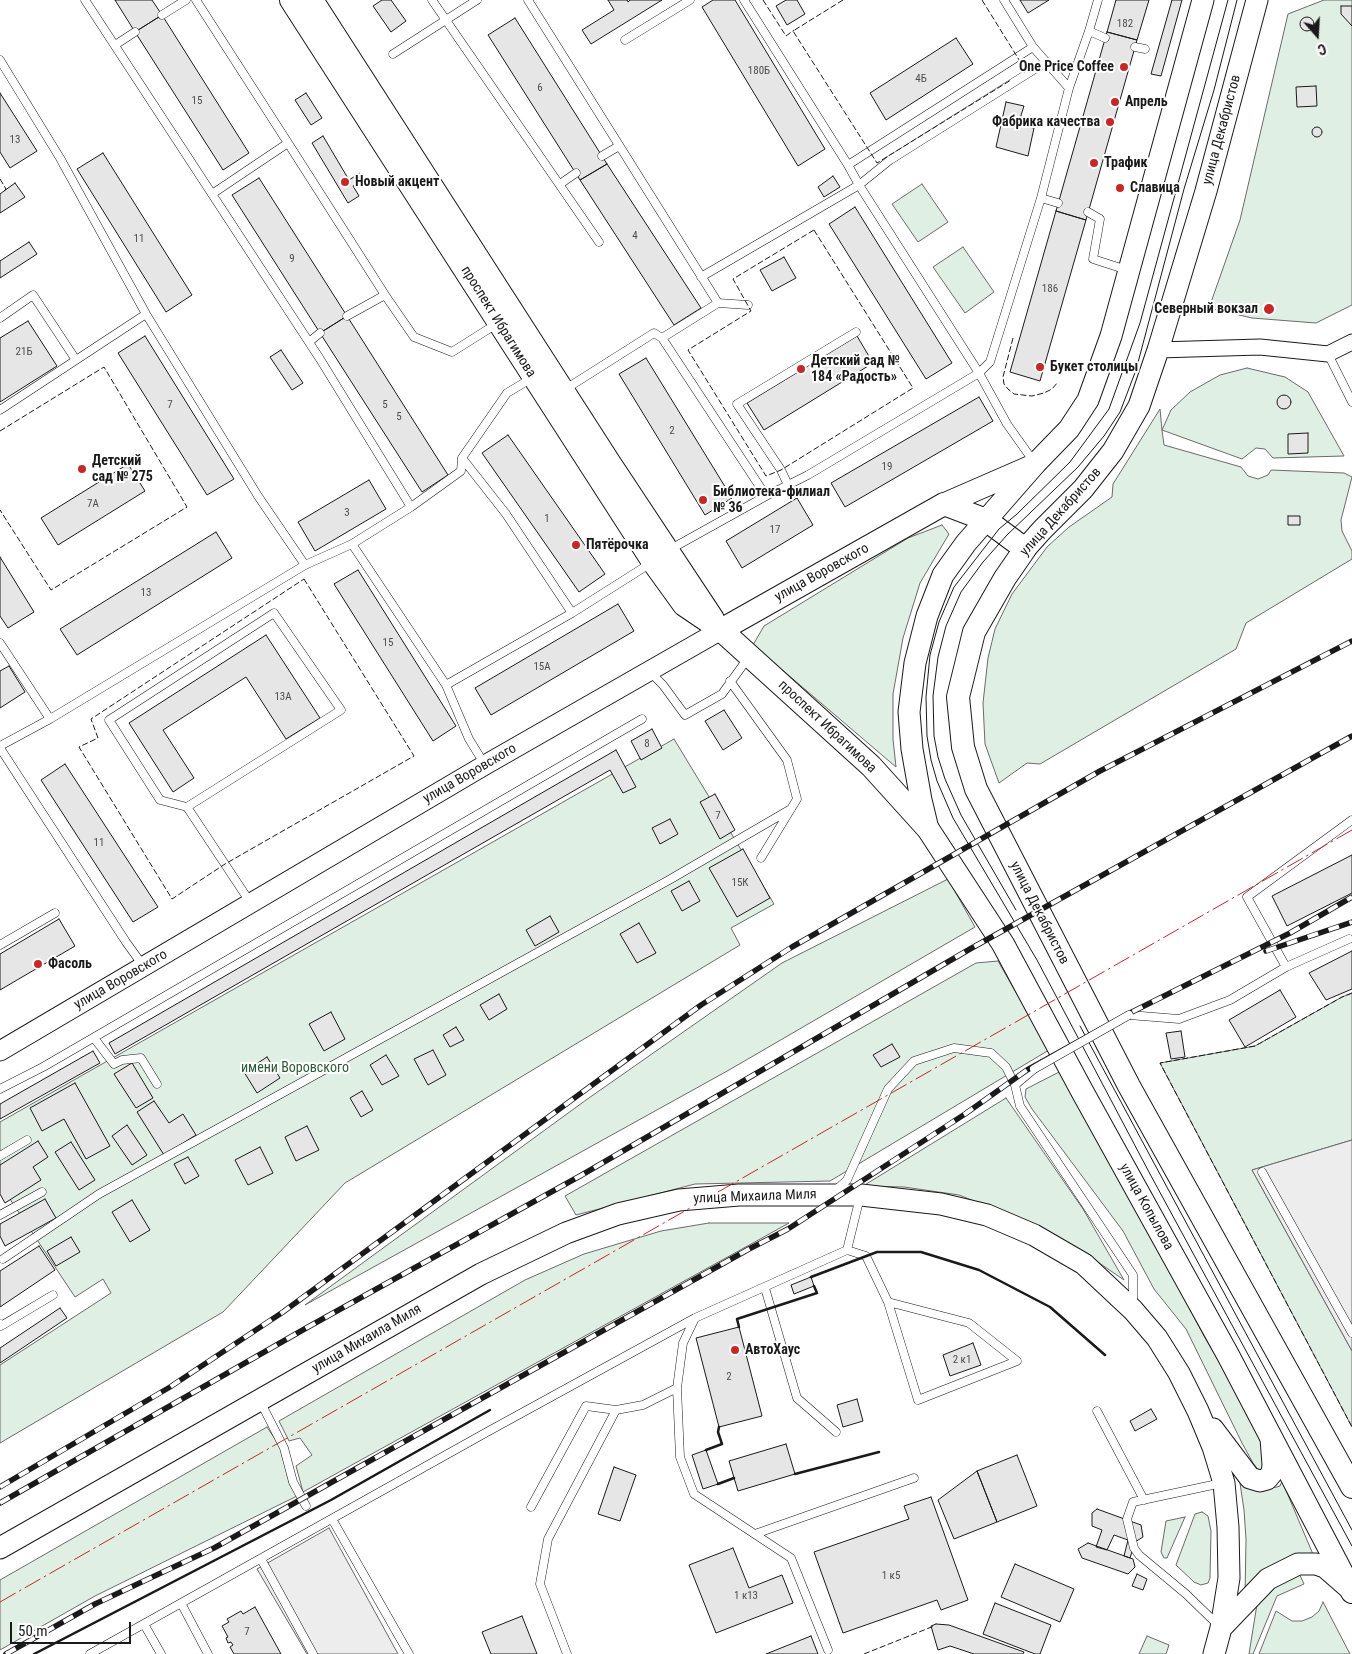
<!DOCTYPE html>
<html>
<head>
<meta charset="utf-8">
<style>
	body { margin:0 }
	#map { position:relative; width:1352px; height:1654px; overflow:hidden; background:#fff; font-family:"Roboto Condensed",sans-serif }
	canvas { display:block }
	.north { position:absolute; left:1292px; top:10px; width:50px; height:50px; -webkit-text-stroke:4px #fff; paint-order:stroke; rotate:161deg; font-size:14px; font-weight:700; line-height:20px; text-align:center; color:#1a1a1a }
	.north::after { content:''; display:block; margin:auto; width:18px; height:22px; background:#1a1a1a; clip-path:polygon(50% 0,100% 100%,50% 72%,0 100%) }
	.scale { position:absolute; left:10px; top:1622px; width:121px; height:22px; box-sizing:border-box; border:2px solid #1a1a1a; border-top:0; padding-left:6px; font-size:15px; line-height:18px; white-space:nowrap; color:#1a1a1a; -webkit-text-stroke:4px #fff; paint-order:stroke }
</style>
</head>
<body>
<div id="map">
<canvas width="1352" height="1654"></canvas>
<div class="north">С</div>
<div class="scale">50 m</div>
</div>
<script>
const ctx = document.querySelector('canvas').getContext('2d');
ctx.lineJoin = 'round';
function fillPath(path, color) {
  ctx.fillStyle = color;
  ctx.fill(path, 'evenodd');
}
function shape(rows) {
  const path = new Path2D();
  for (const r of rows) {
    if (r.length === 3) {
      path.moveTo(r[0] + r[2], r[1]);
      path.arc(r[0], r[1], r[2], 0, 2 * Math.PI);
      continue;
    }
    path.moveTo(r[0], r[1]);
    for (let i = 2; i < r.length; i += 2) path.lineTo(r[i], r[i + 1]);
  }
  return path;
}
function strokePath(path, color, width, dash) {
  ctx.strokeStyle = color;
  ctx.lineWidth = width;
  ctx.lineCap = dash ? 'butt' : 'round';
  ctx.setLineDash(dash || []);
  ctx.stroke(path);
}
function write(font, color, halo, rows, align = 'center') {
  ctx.font = font + ' "Roboto Condensed",sans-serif';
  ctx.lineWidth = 4;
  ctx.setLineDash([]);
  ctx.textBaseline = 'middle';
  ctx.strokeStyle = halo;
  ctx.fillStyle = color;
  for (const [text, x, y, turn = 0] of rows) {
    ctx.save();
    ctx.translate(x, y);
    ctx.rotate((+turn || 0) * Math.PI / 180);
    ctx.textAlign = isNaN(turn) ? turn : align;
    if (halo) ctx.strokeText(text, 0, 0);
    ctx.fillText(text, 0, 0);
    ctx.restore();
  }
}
const green = shape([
	[1324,0,1352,0,1352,305,1316,323,1252,318,1209,308,1240,220,1288,14,1324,0],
	[922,184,948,222,918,242,892,204,922,184],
	[963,247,994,292,965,313,933,267,963,247],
	[1247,368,1285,377,1308,392,1344,456,1273,458,1265,449,1256,448,1242,459,1162,430,1164,445,1241,467,1248,476,1258,479,1268,475,1271,470,1344,473,1352,477,1341,520,1342,531,1352,551,1352,559,1246,623,1236,649,1040,764,1027,763,999,783,985,744,983,703,988,658,995,629,1012,594,1047,547,1069,527,1112,497,1113,484,1160,409,1162,430,1171,410,1190,392,1220,375,1247,368],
	[942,525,949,534,920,583,903,638,893,694,893,739,896,767,753,645,764,626,908,538,942,525],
	[674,739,774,904,731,928,740,945,345,1183,223,1312,0,1443,0,1365,111,1293,103,1279,75,1297,0,1184,0,1122,674,739],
	[948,879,975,927,729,1070,305,1305,586,1100,782,963,948,879],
	[998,961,1049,1050,830,1181,695,1184,576,1215,565,1196,976,963,998,961],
	[1352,993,1352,1140,1252,1170,1352,1351,1352,1427,1160,1063,1255,1046,1342,997,1352,993],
	[1063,1070,1204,1336,1262,1435,1270,1462,1259,1471,1253,1463,1242,1443,1186,1329,1154,1289,1123,1231,1032,1109,1025,1097,1026,1089,1063,1070],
	[1006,1098,1083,1209,1124,1280,1076,1247,1024,1221,959,1195,904,1187,863,1186,1006,1098],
	[709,1223,789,1223,303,1492,296,1466,312,1455,300,1438,289,1441,279,1421,525,1280,584,1254,661,1231,709,1223],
	[267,1427,281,1448,290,1485,297,1496,95,1596,0,1650,0,1580,267,1427],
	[1237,1463,1263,1489,1277,1487,1280,1486,1282,1481,1315,1559,1245,1596,1246,1539,1244,1510,1237,1463],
	[1202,1512,1208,1516,1211,1531,1210,1578,1208,1583,1201,1585,1194,1582,1176,1565,1195,1514,1202,1512],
	[1185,1517,1167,1558,1164,1558,1161,1552,1166,1521,1185,1517],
	[1298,1571,1304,1584,1277,1596,1253,1654,1249,1654,1258,1598,1298,1571],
	[1323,1602,1350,1654,1259,1654,1276,1611,1292,1621,1302,1621,1312,1617,1319,1611,1323,1602],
	[1147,1636,1169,1645,1166,1654,1139,1654,1147,1636]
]);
fillPath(green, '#e0efe3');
strokePath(green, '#6a6a6a', 1);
const parking = shape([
	[1352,1140,1352,1351,1252,1170,1352,1140],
	[329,1528,398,1654,307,1654,257,1569,329,1528]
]);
fillPath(parking, '#ededed');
strokePath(parking, '#6a6a6a', 1);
const building = shape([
	[115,0,152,0,162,15,135,32,115,0],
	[382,0,391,0,406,21,391,32,373,6,382,0],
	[608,0,627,0,628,2,630,0,662,0,591,44,582,30,614,10,608,0],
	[713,0,735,0,825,149,798,166,702,7,713,0],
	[786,0,797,0,805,14,787,25,776,6,786,0],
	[1020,0,1049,0,1028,13,1020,0],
	[1116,0,1149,0,1137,40,1107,32,1116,0],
	[1172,0,1182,0,1161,76,1151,74,1172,0],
	[1341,6,1352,6,1352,26,1341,14,1341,6],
	[162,15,249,153,223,170,135,32,162,15],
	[1307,24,7],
	[515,18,607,164,580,180,488,35,515,18],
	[1107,32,1137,40,1086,220,1056,211,1107,32],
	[956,38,973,64,886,120,870,93,956,38],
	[1316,86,1317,106,1297,107,1296,87,1316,86],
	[0,93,37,151,10,168,0,152,0,93],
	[306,93,322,118,311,125,295,100,306,93],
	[1006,102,1024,106,1018,125,1034,128,1028,156,996,147,1006,102],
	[1317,132,5],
	[323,136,349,180,360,173,364,179,353,186,359,196,348,203,312,143,323,136],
	[103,153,192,295,166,312,77,169,103,153],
	[607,164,701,308,674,325,580,180,607,164],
	[833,176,840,187,824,197,818,187,833,176],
	[259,178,347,316,320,333,232,195,259,178],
	[15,183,25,197,0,213,0,194,15,183],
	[855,207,952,363,926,379,829,224,855,207],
	[1056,211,1086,220,1040,381,1010,372,1056,211],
	[29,242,37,254,0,278,0,261,29,242],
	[784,257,796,278,772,291,760,270,784,257],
	[347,316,448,475,422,492,320,333,347,316],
	[28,321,57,366,0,402,0,338,28,321],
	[145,336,234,479,207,495,118,353,145,336],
	[857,336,873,363,764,430,747,403,857,336],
	[281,350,303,383,292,390,270,357,281,350],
	[646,358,732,498,705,515,619,374,646,358],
	[1284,402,7],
	[979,397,993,421,845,507,831,483,979,397],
	[1308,433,1308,453,1288,454,1288,434,1308,433],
	[508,435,605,574,579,592,482,453,508,435],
	[128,464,145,491,58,545,41,518,128,464],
	[369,480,386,509,315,551,298,522,369,480],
	[797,498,813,525,742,568,726,541,797,498],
	[1288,516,1300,516,1300,525,1288,525,1288,516],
	[216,532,232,558,77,655,60,629,216,532],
	[0,557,34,612,8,628,0,616,0,557],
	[358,570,456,726,433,741,334,584,358,570],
	[618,604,634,631,491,715,475,688,618,604],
	[266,635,320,718,286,739,246,677,163,730,194,778,173,792,129,723,266,635],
	[9,666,25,692,0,708,0,671,9,666],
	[724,710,742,738,723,750,705,721,724,710],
	[652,729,662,748,641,760,631,741,652,729],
	[616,750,636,787,623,793,610,770,115,1054,109,1043,616,750],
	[65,764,158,907,133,922,41,780,65,764],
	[715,794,735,830,720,839,700,802,715,794],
	[670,819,678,834,660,844,652,828,670,819],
	[743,849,770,898,737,917,709,868,743,849],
	[1352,855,1352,893,1287,926,1272,896,1352,855],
	[689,881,700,901,682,911,671,891,689,881],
	[550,916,559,932,535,946,526,930,550,916],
	[59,919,75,946,0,990,0,954,59,919],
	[639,923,656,953,637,963,620,934,639,923],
	[1352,951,1352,989,1326,1000,1309,973,1352,951],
	[1280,990,1296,1017,1245,1047,1229,1020,1280,990],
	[499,994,507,1009,489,1020,480,1005,499,994],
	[331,1012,345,1039,324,1051,309,1024,331,1012],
	[456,1027,464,1040,450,1047,443,1035,456,1027],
	[1181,1031,1185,1057,1171,1059,1166,1033,1181,1031],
	[892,1044,900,1057,881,1067,873,1055,892,1044],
	[433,1050,446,1075,428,1085,414,1059,433,1050],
	[93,1051,100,1063,0,1119,0,1104,93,1051],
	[386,1055,399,1076,382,1085,370,1065,386,1055],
	[267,1057,280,1078,257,1093,244,1072,267,1057],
	[132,1063,153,1098,136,1108,114,1074,132,1063],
	[75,1083,110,1146,86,1159,64,1119,42,1131,30,1108,75,1083],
	[362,1091,373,1110,361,1117,350,1098,362,1091],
	[154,1101,169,1123,183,1114,196,1135,164,1155,137,1112,154,1101],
	[127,1125,147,1155,132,1165,112,1136,127,1125],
	[307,1126,319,1150,296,1161,285,1137,307,1126],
	[38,1141,48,1157,33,1167,41,1180,5,1203,0,1194,0,1165,38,1141],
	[71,1142,95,1180,79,1190,55,1152,71,1142],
	[260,1147,273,1173,248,1185,235,1160,260,1147],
	[188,1157,199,1176,185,1184,174,1164,188,1157],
	[45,1199,56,1218,5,1246,0,1236,0,1224,45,1199],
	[132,1200,150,1230,130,1242,112,1212,132,1200],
	[71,1237,80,1252,56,1266,47,1251,71,1237],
	[39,1246,55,1270,0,1307,0,1271,39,1246],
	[811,1277,814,1286,794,1294,791,1285,811,1277],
	[60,1308,67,1318,0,1363,0,1348,60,1308],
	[739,1327,762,1416,719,1427,696,1338,739,1327],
	[973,1343,981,1365,950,1376,943,1355,973,1343],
	[857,1399,863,1421,843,1427,837,1405,857,1399],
	[1151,1409,1157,1419,1135,1431,1130,1421,1151,1409],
	[786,1444,795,1474,738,1491,729,1461,786,1444],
	[706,1450,718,1484,703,1489,692,1455,706,1450],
	[1017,1455,1037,1506,997,1522,977,1471,1017,1455],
	[614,1467,636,1475,620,1521,598,1514,614,1467],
	[977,1471,997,1522,954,1539,938,1500,977,1471],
	[931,1497,968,1600,941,1610,937,1600,843,1633,814,1552,909,1519,904,1506,931,1497],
	[1097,1509,1141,1525,1143,1537,1135,1542,1130,1558,1124,1556,1128,1540,1114,1535,1107,1550,1096,1547,1102,1530,1092,1526,1092,1513,1097,1509],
	[1088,1543,1133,1559,1135,1567,1128,1574,1082,1558,1078,1549,1088,1543],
	[733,1548,749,1588,782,1575,793,1603,716,1633,689,1565,733,1548],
	[1015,1564,1074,1589,1060,1622,1001,1597,1015,1564],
	[1137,1574,1147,1579,1143,1590,1132,1586,1137,1574],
	[995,1603,1051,1625,1040,1654,1035,1654,983,1634,995,1603],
	[255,1607,281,1654,234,1654,230,1647,233,1645,231,1642,228,1643,226,1638,228,1637,222,1626,229,1622,227,1619,241,1611,243,1614,255,1607],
	[522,1616,537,1654,491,1654,482,1632,522,1616],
	[936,1624,949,1625,1024,1652,1023,1654,974,1654,950,1646,938,1650,931,1626,936,1624],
	[811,1636,818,1654,766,1654,811,1636]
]);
fillPath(building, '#e6e6e6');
strokePath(building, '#1a1a1a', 1);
const service = shape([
	[85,0,320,359,411,507],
	[196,0,288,143],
	[432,0,599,242],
	[528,0,718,303],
	[1004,0,1033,47,1069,88],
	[162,15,186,0],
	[1089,31,1105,38],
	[625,40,690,0],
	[115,45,135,32],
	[1135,47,1145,49],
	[393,54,477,0],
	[0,60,60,158,146,314,258,496,305,565],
	[602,156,619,146],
	[848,165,1033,47],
	[560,184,576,173],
	[212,194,288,143,385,295],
	[1041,198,1058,203],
	[1088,212,1100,219,1093,259,1127,270],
	[701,277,859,185,890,160,1046,62],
	[347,316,385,295,414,337,452,352,498,323],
	[0,318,33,295,76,360],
	[662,338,718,303,748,305],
	[309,342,320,333],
	[1328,354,1352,402],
	[532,378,507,393,462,458,506,514,572,613],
	[564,390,654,333,662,338,766,496],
	[0,410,146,314],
	[1034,462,1007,424,979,373,990,362,1023,256,1041,198,1069,88,1089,31,1098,0],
	[788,485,781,470,737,404,856,332],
	[352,544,446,685,469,739,485,765],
	[669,550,766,496,808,475,979,373,859,185,848,165,744,0],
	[0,643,50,719],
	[649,671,663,685,685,715,722,694,748,658],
	[730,681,787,760,797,799,761,858],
	[446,685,572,613,651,563],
	[0,746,50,719,305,565,352,544,411,507,461,471,462,458],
	[0,748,126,942,144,967],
	[187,807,341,710,274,613,109,720,160,800,187,807,250,902],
	[0,945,55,913],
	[1286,967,1247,897,1352,820],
	[1129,1015,1179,1019,1230,1000,1286,967,1349,939],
	[94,1038,114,1064,122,1060,141,1058,157,1084],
	[1015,1085,1034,1069],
	[0,1089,43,1067,642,719],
	[0,1156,27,1140],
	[1262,1172,1352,1333],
	[836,1190,847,1180,888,1089,914,1061,954,1048,991,1053,1006,1067,1015,1085,1020,1106,1133,1275,1133,1306],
	[0,1215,42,1192],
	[847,1250,860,1197],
	[3,1259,99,1194,669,880,791,809],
	[765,1288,797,1398,836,1432],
	[0,1324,1,1326,53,1295],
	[260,1401,284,1448,293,1482,306,1506],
	[1097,1411,1144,1500],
	[531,1507,586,1406,616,1410],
	[332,1519,409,1654],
	[755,1534,914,1478],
	[261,1559,313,1654],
	[181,1603,208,1654],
	[144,1624,161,1654],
	[1218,1625,1186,1594,1139,1555,1134,1548,1127,1519,1133,1502,1222,1483],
	[828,1650,791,1558,694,1494,680,1457,677,1388,683,1343,695,1318,847,1250,866,1256,888,1302,969,1323,1017,1361,918,1400,888,1302],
	[90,1654,487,1432,695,1318],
	[567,1654,540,1584,548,1539,616,1410,643,1405,677,1388]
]);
const minor = shape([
	[1158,350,1260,347,1328,354,1352,342]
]);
const tertiary = shape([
	[0,1051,485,765,721,630]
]);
const secondary = shape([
	[944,504,1029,467],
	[1025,549,1042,530,1083,489,1113,451,1139,406,1158,350,1206,191,1257,0],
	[928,829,921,800,912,749,909,712,915,663,927,616,943,575,966,543,1036,463,1069,429,1088,400,1111,336,1203,0],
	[1213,1429,1250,1478,1260,1481,1267,1479,1272,1473,1273,1465,1271,1438],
	[0,1548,481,1274,566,1233,618,1214,679,1200,739,1195,861,1195,941,1204,987,1215,1034,1235,1084,1264,1133,1310,1157,1338,1179,1373,1198,1411,1213,1447,1224,1483,1228,1527,1229,1578,1221,1628,1214,1654],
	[1221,1628,1268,1579,1298,1564,1316,1564,1325,1567,1348,1587]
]);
const primary = shape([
	[291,0,653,562,684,605,721,630,871,766,928,829,1003,944,1082,1091,1228,1355,1352,1592],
	[312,0,609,462,713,619],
	[721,630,944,504,986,520,1025,549,1005,578,974,632,958,697,963,747,976,789,1129,1086,1352,1487]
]);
strokePath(service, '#1a1a1a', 9);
strokePath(minor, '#1a1a1a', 17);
strokePath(tertiary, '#1a1a1a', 21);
strokePath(secondary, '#1a1a1a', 23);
strokePath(primary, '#1a1a1a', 24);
strokePath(service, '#fff', 8);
strokePath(minor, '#fff', 15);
strokePath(tertiary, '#fff', 19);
strokePath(secondary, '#fff', 21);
strokePath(primary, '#fff', 22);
strokePath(shape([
	[1228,0,1140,323,1109,409,1070,462,1017,514,999,529,954,587,939,622,930,655,926,697,927,736,931,760,937,781,953,818,1037,960,1150,1174,1352,1546],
	[1016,910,961,815,945,779,938,757,934,736,933,696,938,657,946,626,961,592,983,562,1007,535,1078,467,1104,436,1120,412,1136,370,1184,189,1214,90,1237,0],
	[1080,1026,1352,1530]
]), '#1a1a1a', 1);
const rail = shape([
	[1266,951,1352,922],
	[0,1487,170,1387,283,1312,701,1005,792,947,1100,771,1352,641],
	[0,1503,308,1327,580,1176,970,949,1352,736],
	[6,1654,95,1604,214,1548,749,1249,788,1229,965,1114,1027,1070,1132,1012,1290,933,1352,897]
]);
strokePath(rail, '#1a1a1a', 5.5);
strokePath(rail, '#fff', 4, [11]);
const serviceBridge = shape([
	[1034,1069,1129,1015]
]);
strokePath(serviceBridge, '#1a1a1a', 9, []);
strokePath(serviceBridge, '#fff', 8);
strokePath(shape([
	[763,0,786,36,794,30],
	[843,0,793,31,877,163,1011,80],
	[982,0,1026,71,1024,73],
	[0,179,6,189,4,191],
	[814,230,913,388,781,470,766,476,688,350,751,311,733,279,814,230],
	[1013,338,1003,377,1004,384,1008,389,1014,394,1032,396,1044,393,1052,389,1058,382],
	[0,431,104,367,187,507,51,590,0,510],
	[304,579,414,756,225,864,172,899,79,747,98,738,91,719,304,579],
	[1352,993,1342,997,1255,1046,1160,1063,1352,1427],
	[864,1654,934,1626]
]), '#1a1a1a', 1, [6, 2.5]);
strokePath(shape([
	[811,1277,877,1252,921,1252,979,1270,1050,1307,1105,1355],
	[739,1327,737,1319,817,1293,814,1286],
	[706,1450,722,1444,718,1432,719,1427],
	[795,1474,879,1452],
	[718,1484,734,1478],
	[34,1654,331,1500,490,1410]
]), '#1a1a1a', 2.5);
strokePath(shape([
	[0,1602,1352,830]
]), '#c62828', 1, [18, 4, 2.5, 4]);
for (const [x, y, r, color] of [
	[1124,67,5,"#c62828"],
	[1115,102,5,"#c62828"],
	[1110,122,5,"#c62828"],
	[1094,163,5,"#c62828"],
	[345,182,5,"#c62828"],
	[1120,188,5,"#c62828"],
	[1269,309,6,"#c62828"],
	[1040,367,5,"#c62828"],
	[801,369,5,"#c62828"],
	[82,469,5,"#c62828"],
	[703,500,5,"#c62828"],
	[576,545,5,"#c62828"],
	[38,964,5,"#c62828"],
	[735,1350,5,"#c62828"]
]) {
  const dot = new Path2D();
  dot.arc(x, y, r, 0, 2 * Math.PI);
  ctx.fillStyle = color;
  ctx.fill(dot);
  strokePath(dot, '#fff', 2);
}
write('11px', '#4d4d4d', null, [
	["182",1125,24],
	["180Б",759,71],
	["4Б",921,79],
	["6",540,88],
	["15",197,101],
	["13",15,140],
	["4",635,236],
	["11",139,239],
	["9",292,259],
	["186",1050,289],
	["21Б",24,352],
	["7",170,405],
	["5",385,405],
	["5",399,417],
	["2",672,431],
	["19",887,467],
	["7А",93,504],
	["3",347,513],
	["1",547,519],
	["17",775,530],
	["13",146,593],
	["15",388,643],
	["15А",542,667],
	["13А",283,697],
	["8",647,744],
	["7",718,816],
	["11",99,843],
	["15К",740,883],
	["2 к1",962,1360],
	["2",729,1377],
	["1 к5",891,1576],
	["1 к13",746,1596],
	["7",247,1632]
]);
write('bold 14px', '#1a1a1a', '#fff', [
	["One Price Coffee",1114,67,"right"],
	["Апрель",1125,102],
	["Фабрика качества",1100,122,"right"],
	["Трафик",1104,163],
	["Новый акцент",355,182],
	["Славица",1130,188],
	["Северный вокзал",1258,309,"right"],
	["Детский сад №",811,361],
	["184 «Радость»",811,377],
	["Букет столицы",1050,367],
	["Детский",92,461],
	["сад № 275",92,477],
	["Библиотека-филиал",713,492],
	["№ 36",713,508],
	["Пятёрочка",586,545],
	["Фасоль",48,964],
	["АвтоХаус",745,1350]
], 'left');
write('14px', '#1a1a1a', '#fff', [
	["улица Декабристов",1222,130,-75],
	["проспект Ибрагимова",498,322,58],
	["улица Декабристов",1061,512,-48],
	["улица Воровского",822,573,-29],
	["проспект Ибрагимова",827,727,43],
	["улица Воровского",470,774,-30],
	["улица Декабристов",1039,913,63],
	["улица Воровского",121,980,-30],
	["улица Михаила Миля",755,1197,-2],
	["улица Копылова",1146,1207,61],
	["улица Михаила Миля",367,1339,-30]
]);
write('14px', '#2b5a34', '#fff', [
	["имени Воровского",295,1068]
]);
</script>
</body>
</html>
